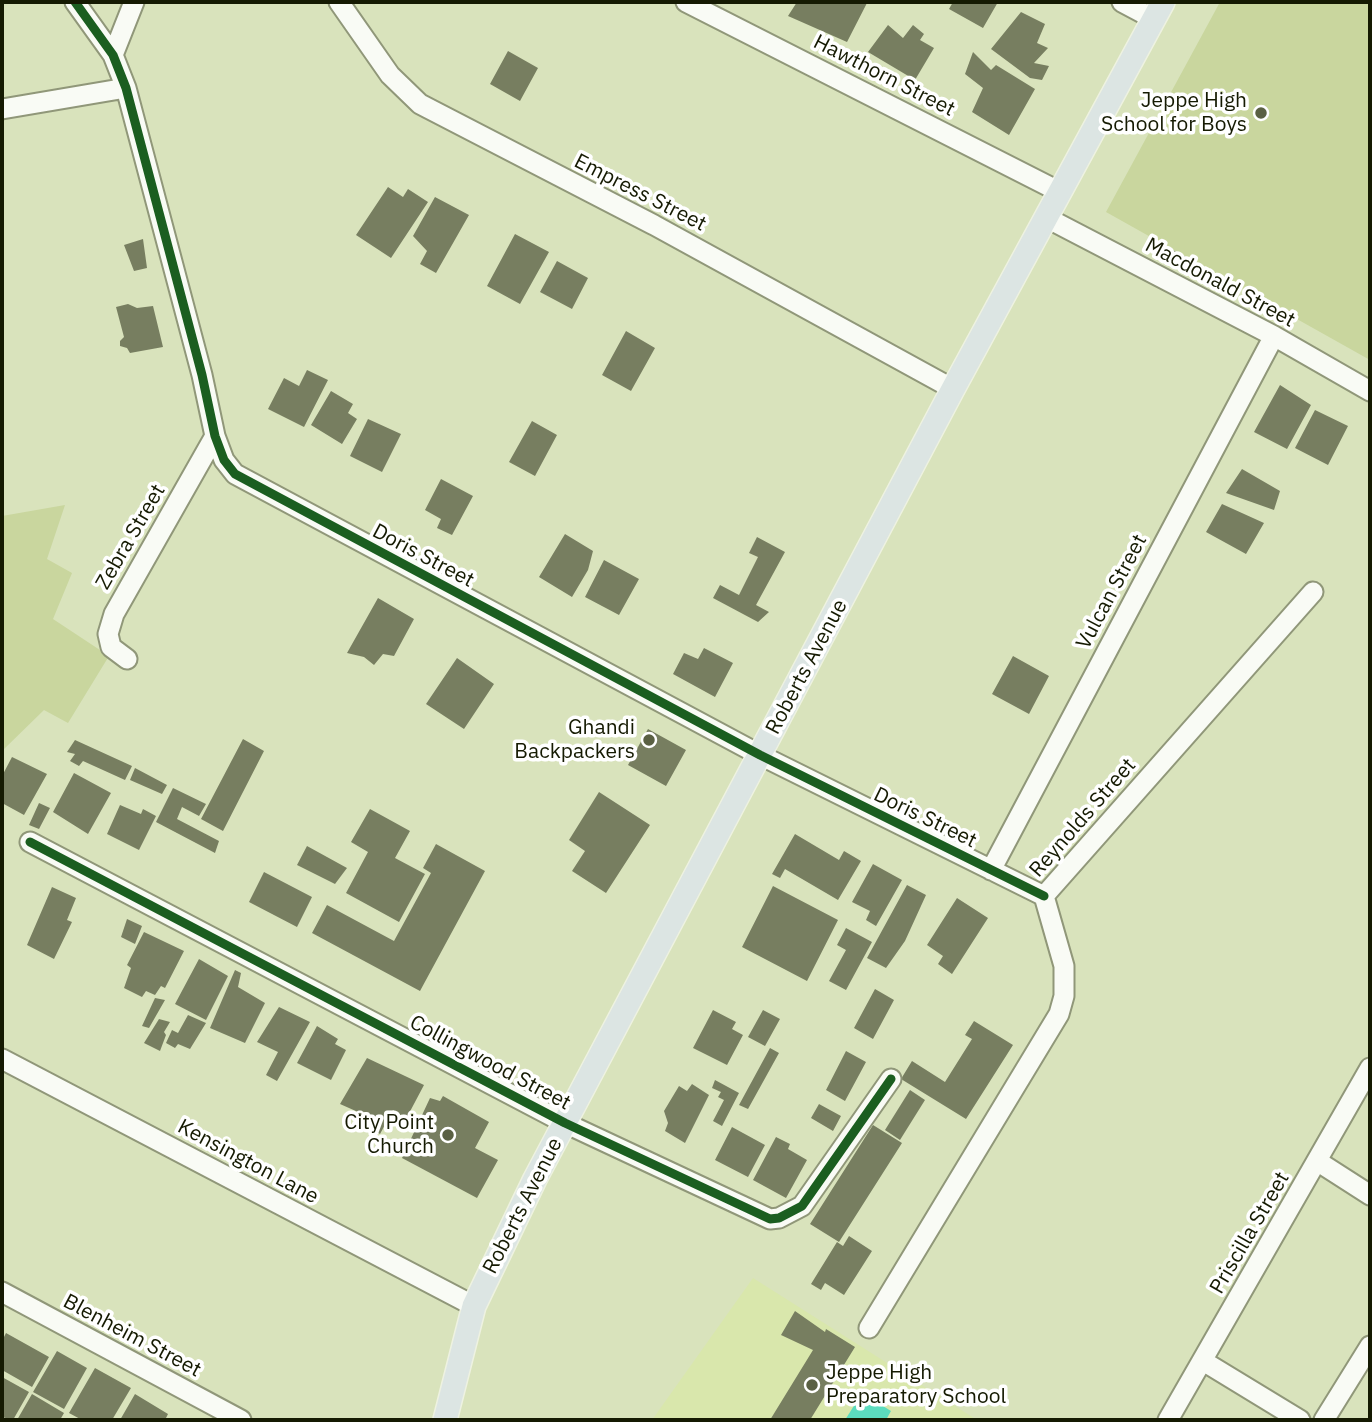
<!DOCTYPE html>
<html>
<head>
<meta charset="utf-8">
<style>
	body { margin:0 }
	#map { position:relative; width:1372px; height:1422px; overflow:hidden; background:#d9e3bc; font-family:"IBM Plex Sans",sans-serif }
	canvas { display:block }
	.frame { position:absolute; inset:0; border:4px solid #151a02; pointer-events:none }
</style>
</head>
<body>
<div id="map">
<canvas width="1372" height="1422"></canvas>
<div class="frame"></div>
</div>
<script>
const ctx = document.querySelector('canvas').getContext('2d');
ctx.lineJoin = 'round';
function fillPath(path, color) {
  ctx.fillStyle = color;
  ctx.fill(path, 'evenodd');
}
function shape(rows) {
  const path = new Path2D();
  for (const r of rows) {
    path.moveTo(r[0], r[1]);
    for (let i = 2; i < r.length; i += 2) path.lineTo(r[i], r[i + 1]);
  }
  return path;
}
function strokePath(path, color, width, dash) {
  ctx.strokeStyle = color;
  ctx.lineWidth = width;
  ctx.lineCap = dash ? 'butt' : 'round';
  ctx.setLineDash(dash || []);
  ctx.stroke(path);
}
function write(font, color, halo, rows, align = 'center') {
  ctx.font = font + ' "IBM Plex Sans",sans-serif';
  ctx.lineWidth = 7;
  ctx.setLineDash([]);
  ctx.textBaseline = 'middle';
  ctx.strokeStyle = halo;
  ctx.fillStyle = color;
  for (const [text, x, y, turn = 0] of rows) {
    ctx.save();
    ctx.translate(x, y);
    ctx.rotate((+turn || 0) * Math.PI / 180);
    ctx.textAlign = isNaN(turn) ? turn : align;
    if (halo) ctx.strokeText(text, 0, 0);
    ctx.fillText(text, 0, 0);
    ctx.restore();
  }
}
fillPath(shape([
	[753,1278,977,1420,652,1420]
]), '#d9e7ac');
fillPath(shape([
	[1220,2,1370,2,1370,360,1106,212],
	[65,505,47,559,72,573,53,619,109,656,68,723,44,710,2,751,2,516]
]), '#c9d69e');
fillPath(shape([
	[862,1393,891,1411,886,1420,845,1420]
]), '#5cdcbe');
fillPath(shape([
	[797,2,863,2,867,3,847,42,788,16],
	[953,2,998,2,983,28,949,9],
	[1021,12,1045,24,1037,43,1048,48,1034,63,1049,66,1042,80,1030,78,991,49],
	[888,25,903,38,913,25,924,34,920,40,934,48,915,80,868,52],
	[508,51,538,68,520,101,490,84],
	[973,52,991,70,996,65,1035,89,1009,135,972,112,983,88,965,74],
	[388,187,403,197,408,189,428,202,391,258,356,235],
	[435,197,469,215,436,273,420,264,427,251,413,236],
	[515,234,549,252,520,304,487,286],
	[143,239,147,268,134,271,124,245],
	[1171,249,1190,259,1185,269,1166,258],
	[557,261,588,278,572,309,540,292],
	[128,304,137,308,153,306,163,347,130,353,127,348,120,346,120,341,124,337,116,307],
	[626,331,655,348,631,391,602,375],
	[307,370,328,380,304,427,268,409,284,378,299,386],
	[1280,385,1311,405,1287,449,1254,432],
	[331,391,353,404,348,413,357,419,342,444,311,425],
	[1315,410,1348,426,1328,465,1295,448],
	[368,419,401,434,382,472,350,456],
	[532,421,557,435,535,476,509,462],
	[1242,469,1280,491,1274,510,1226,493],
	[441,479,473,496,452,535,437,528,441,519,425,510],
	[1222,504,1264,523,1246,554,1206,532],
	[565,534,593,551,588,570,572,597,539,577],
	[757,537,785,552,756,605,769,612,758,622,713,598,720,585,739,595,758,557,749,553],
	[604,560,639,579,619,615,585,597],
	[378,598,414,619,394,656,383,654,374,665,364,657,347,653],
	[704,648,733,663,715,697,673,674,684,653,698,659],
	[1013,656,1049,676,1029,714,992,694],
	[457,658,494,684,464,729,426,704],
	[648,729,686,750,666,786,628,765],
	[243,739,264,751,223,831,201,819],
	[75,740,132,766,125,780,83,761,79,766,70,761,75,754,67,752],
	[12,757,47,774,24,815,2,803,2,776],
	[135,768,167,785,162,794,130,780],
	[74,773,111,793,88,834,53,812],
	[173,788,206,804,199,816,182,807,177,819,219,841,215,853,156,822],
	[599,792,650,825,606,893,572,871,585,851,569,840],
	[39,803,50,808,39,829,29,825],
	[120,805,141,814,143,809,156,816,139,850,107,834],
	[370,809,410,831,395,858,425,874,399,922,346,893,368,852,351,842],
	[795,834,839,860,844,851,861,861,838,900,785,869,780,878,772,874],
	[436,844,485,871,420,991,312,933,327,905,394,941,431,873,423,868],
	[307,846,347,868,335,884,297,865],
	[873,864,902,880,876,926,866,920,870,911,852,902],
	[264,872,312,897,297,927,249,902],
	[907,885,926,895,905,941,886,968,867,958],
	[773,886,838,920,807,981,742,947],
	[52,887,76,898,67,920,72,922,54,959,27,945],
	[957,898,988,918,952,974,938,964,943,956,927,945],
	[127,919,142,926,135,944,121,937],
	[846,928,872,942,846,990,829,981,846,950,837,945],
	[144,932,184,951,165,988,161,986,155,995,146,991,142,997,124,988,131,968,127,965],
	[199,959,228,976,206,1020,175,1004],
	[235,970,241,973,238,987,265,1003,245,1043,210,1028],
	[875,989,894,1000,873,1039,854,1028],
	[155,998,165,1000,149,1028,142,1026],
	[279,1007,310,1022,277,1081,266,1075,278,1052,257,1042],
	[713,1010,736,1022,732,1029,743,1035,727,1065,693,1048],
	[763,1010,780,1019,765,1046,748,1037],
	[188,1015,206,1023,190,1049,178,1044,175,1048,166,1043,172,1030,178,1033],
	[159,1019,170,1022,164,1032,166,1035,160,1051,144,1043],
	[974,1021,1013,1045,966,1119,901,1079,912,1061,945,1082,972,1039,965,1035],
	[317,1026,338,1039,335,1044,346,1050,331,1080,297,1063],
	[770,1048,779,1053,748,1109,739,1105],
	[846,1051,866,1062,845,1101,826,1090],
	[367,1058,424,1085,406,1119,393,1110,380,1134,356,1119,358,1112,340,1104],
	[715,1080,739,1093,722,1126,713,1121,724,1100,718,1097,721,1092,712,1088],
	[692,1084,709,1095,685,1143,665,1131,668,1123,664,1111,679,1086,687,1091],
	[910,1090,925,1100,900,1140,885,1130],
	[443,1096,489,1122,475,1148,498,1160,477,1198,402,1158,430,1098,440,1101],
	[819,1104,841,1116,833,1131,811,1118],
	[873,1125,902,1143,839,1242,810,1224],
	[732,1127,765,1145,748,1177,715,1160],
	[776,1137,790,1144,788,1149,807,1160,786,1198,753,1180],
	[849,1236,872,1251,844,1295,825,1283,821,1290,811,1284,837,1242,843,1246],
	[795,1311,825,1332,826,1329,855,1347,810,1420,770,1420,813,1350,781,1335],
	[6,1333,49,1357,32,1387,2,1370,2,1341],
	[57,1351,87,1368,64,1409,33,1392],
	[95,1368,131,1388,112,1420,82,1420,69,1413],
	[2,1377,29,1392,13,1420,2,1417],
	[32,1394,64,1413,60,1420,17,1420],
	[135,1394,168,1414,165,1420,120,1420]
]), '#777e60');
const minor = shape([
	[75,2,113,55,126,88,202,375,215,436,224,460,235,474,760,755,1044,896],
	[339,2,390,75,420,104,654,225,953,389],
	[686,2,1060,192],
	[1122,2,1154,19],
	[113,55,134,2],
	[2,109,126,88],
	[1047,218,1274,336,1370,391],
	[127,659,111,647,108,634,114,614,215,436],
	[30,842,565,1123,770,1219,779,1218,802,1206,891,1079],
	[991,870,1274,336],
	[2,1059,474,1306],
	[1317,1161,1370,1195],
	[2,1292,241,1420],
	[869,1328,1059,1014,1064,996,1064,966,1044,896,1313,592],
	[1203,1361,1300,1420],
	[1168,1420,1370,1068],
	[1324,1420,1370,1346]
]);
const major = shape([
	[445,1420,474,1306,535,1179,953,389,1163,2]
]);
strokePath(minor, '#909779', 23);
strokePath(major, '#eef2e1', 26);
strokePath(minor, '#f9fbf5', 19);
strokePath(major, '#dce5e3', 23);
strokePath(shape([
	[75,2,113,55,126,88,202,375,215,436,224,460,235,474,760,755,1044,896],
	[30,842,565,1123,770,1219,779,1218,802,1206,891,1079]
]), '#1b5e20', 9);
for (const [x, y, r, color] of [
	[1261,113,7,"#5a6043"],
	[649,740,7,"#5a6043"],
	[448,1135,7,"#5a6043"],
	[812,1385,7,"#5a6043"]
]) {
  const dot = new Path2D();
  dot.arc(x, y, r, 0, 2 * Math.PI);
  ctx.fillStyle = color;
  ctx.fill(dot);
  strokePath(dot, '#fff', 2.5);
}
write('21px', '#151a02', '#fff', [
	["Hawthorn Street",884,76,27],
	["Empress Street",640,193,27],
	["Macdonald Street",1220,283,28],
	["Zebra Street",131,537,-60],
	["Doris Street",423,556,28],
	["Vulcan Street",1112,592,-62],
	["Roberts Avenue",807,667,-62],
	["Doris Street",925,818,26],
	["Reynolds Street",1083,818,-49],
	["Collingwood Street",490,1063,28],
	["Kensington Lane",248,1162,28],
	["Roberts Avenue",523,1206,-63],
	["Priscilla Street",1250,1233,-60],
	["Blenheim Street",132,1336,28]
]);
write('21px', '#151a02', '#fff', [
	["Jeppe High",1247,101],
	["School for Boys",1247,125],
	["Ghandi",635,728],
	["Backpackers",635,752],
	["City Point",434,1123],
	["Church",434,1147],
	["Jeppe High",826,1373,"left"],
	["Preparatory School",826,1397,"left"]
], 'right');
</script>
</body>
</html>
